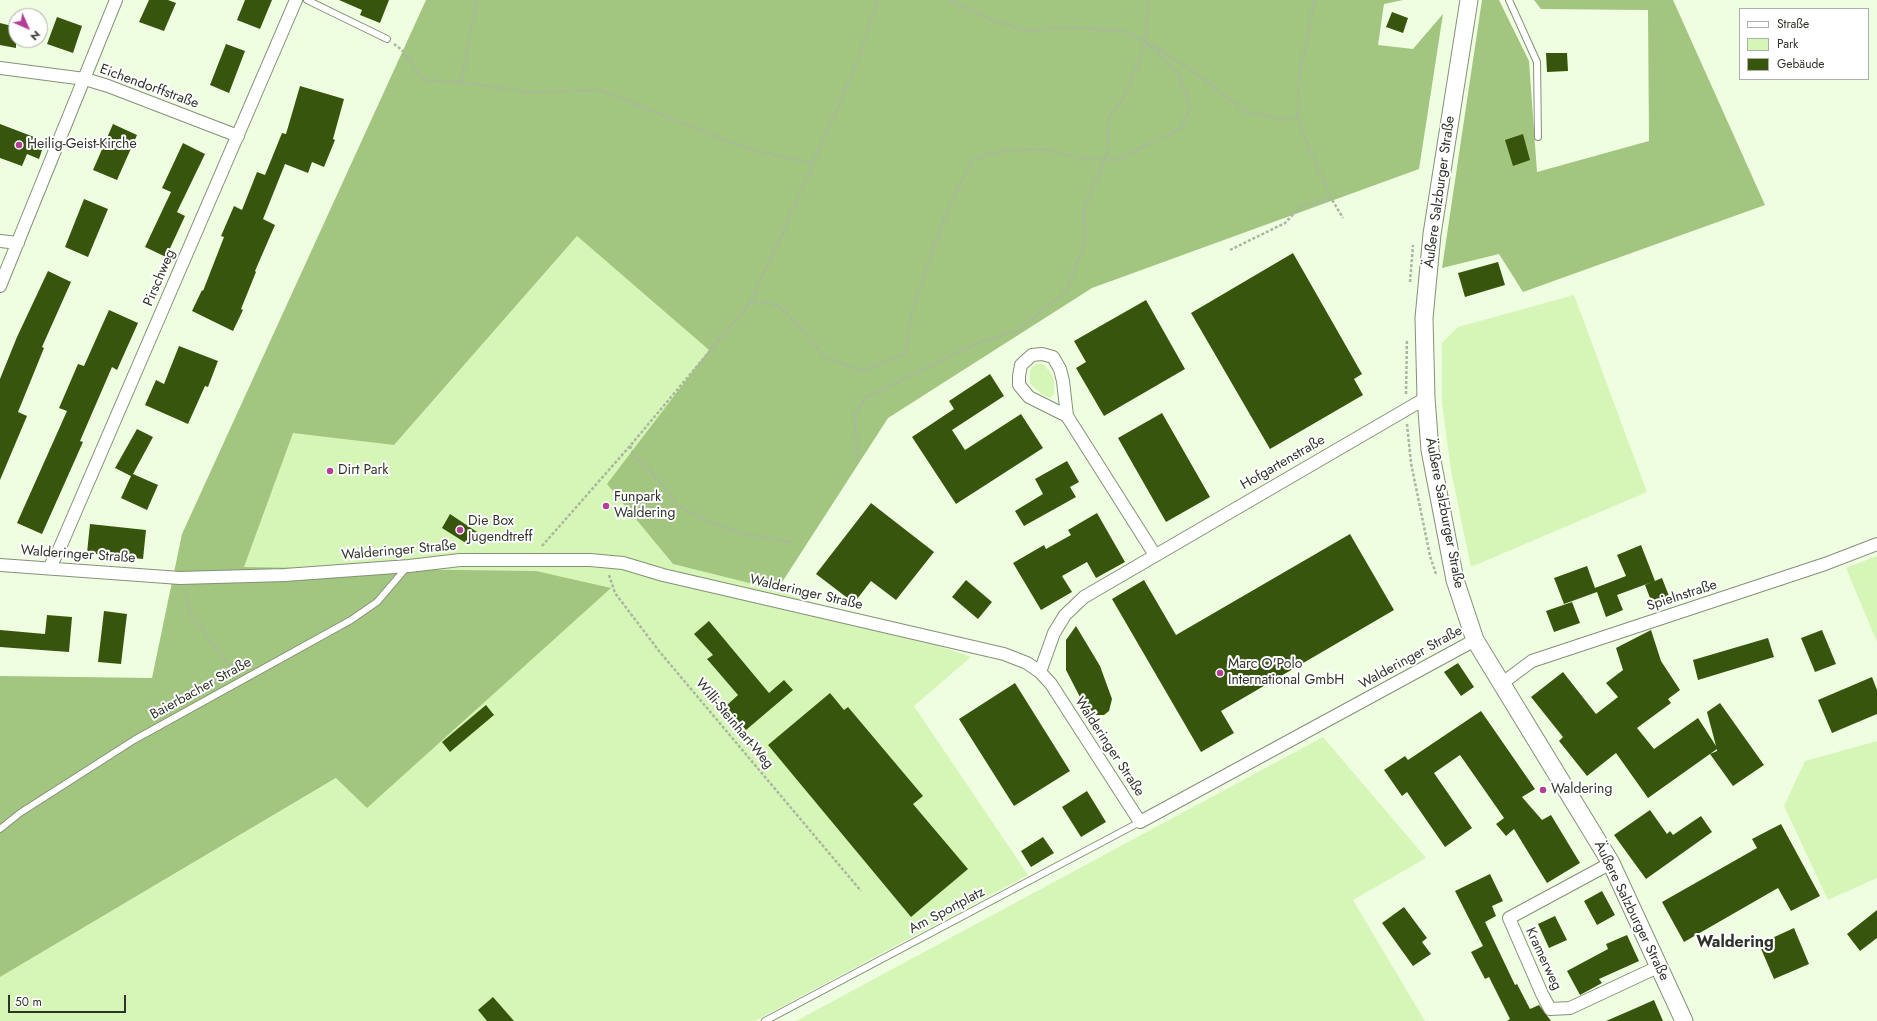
<!DOCTYPE html>
<html>
<head>
<meta charset="utf-8">
<style>
	body { margin:0 }
	#map { position:relative; width:1877px; height:1021px; overflow:hidden; background:#effee1; font-family:Jost,sans-serif }
	canvas { display:block }
	.legend { position:absolute; left:1739px; top:8px; width:130px; height:72px; box-sizing:border-box; background:#fff; border:1px solid #acaea9; margin:0; padding:5px 7px; list-style:none; font-size:12px; color:#2f3429 }
	.legend li { display:flex; align-items:center; gap:8px; height:20px }
	.legend b { width:20px; border:1px solid #acaea9 }
	.north { position:absolute; left:8px; top:8px; width:40px; height:40px; box-sizing:border-box; background:#fff; border:1px solid #acaea9; border-radius:50%; rotate:135deg; font-size:11px; font-weight:700; line-height:16px; text-align:center; color:#2f3429 }
	.north::after { content:''; display:block; margin:auto; width:14px; height:18px; background:#b43e94; clip-path:polygon(50% 0,100% 100%,50% 72%,0 100%) }
	.scale { position:absolute; left:8px; top:995px; width:118px; height:18px; box-sizing:border-box; border:2px solid #2f3429; border-top:0; padding-left:5px; font-size:12px; line-height:14px; white-space:nowrap; color:#2f3429; -webkit-text-stroke:3px #fff; paint-order:stroke }
</style>
</head>
<body>
<div id="map">
<canvas width="1877" height="1021"></canvas>
<ul class="legend">
<li><b style="height:5px;background:#fff"></b>Straße</li>
<li><b style="height:11px;background:#d5f6b6"></b>Park</li>
<li><b style="height:11px;background:#38550d"></b>Gebäude</li>
</ul>
<div class="north">N</div>
<div class="scale">50 m</div>
</div>
<script>
const ctx = document.querySelector('canvas').getContext('2d');
ctx.lineJoin = 'round';
function fillPath(path, color) {
  ctx.fillStyle = color;
  ctx.fill(path, 'evenodd');
}
function shape(rows) {
  const path = new Path2D();
  for (const r of rows) {
    path.moveTo(r[0], r[1]);
    for (let i = 2; i < r.length; i += 2) path.lineTo(r[i], r[i + 1]);
  }
  return path;
}
function strokePath(path, color, width, dash) {
  ctx.strokeStyle = color;
  ctx.lineWidth = width;
  ctx.lineCap = dash ? 'butt' : 'round';
  ctx.setLineDash(dash || []);
  ctx.stroke(path);
}
function write(font, color, halo, rows, align = 'center') {
  ctx.font = font + ' Jost,sans-serif';
  ctx.lineWidth = 4;
  ctx.setLineDash([]);
  ctx.textBaseline = 'middle';
  ctx.strokeStyle = halo;
  ctx.fillStyle = color;
  for (const [text, x, y, turn = 0] of rows) {
    ctx.save();
    ctx.translate(x, y);
    ctx.rotate((+turn || 0) * Math.PI / 180);
    ctx.textAlign = isNaN(turn) ? turn : align;
    if (halo) ctx.strokeText(text, 0, 0);
    ctx.fillText(text, 0, 0);
    ctx.restore();
  }
}
fillPath(shape([
	[577,236,709,350,608,484,673,564,777,590,971,657,914,706,1028,875,755,1021,0,1021,0,977,337,778,367,808,536,571,244,567,293,432,394,445],
	[1574,295,1647,492,1471,567,1451,471,1442,403,1442,343,1458,327],
	[1036,364,1043,364,1051,373,1054,380,1054,393,1050,398,1041,394,1030,383,1030,371,1032,367],
	[1877,556,1877,642,1846,568],
	[1323,737,1426,858,1353,900,1425,1021,796,1021],
	[1877,741,1877,878,1828,900,1784,806,1805,761]
]), '#d5f6b6');
fillPath(shape([
	[426,0,1403,0,1384,4,1378,45,1413,49,1443,14,1419,169,1092,288,888,418,777,590,673,564,607,484,709,350,577,236,394,445,293,433,244,567,536,571,611,588,367,808,336,778,0,977,0,676,152,678,182,534],
	[1482,0,1499,0,1529,61,1537,172,1649,141,1648,10,1541,9,1534,0,1673,0,1765,205,1523,292,1499,254,1442,268]
]), '#a2c57f');
fillPath(shape([
	[149,0,168,0,176,3,164,31,139,22],
	[245,0,272,0,260,29,237,20],
	[339,0,389,0,380,23,360,15,362,10],
	[1392,12,1408,18,1403,33,1386,27],
	[57,17,82,26,73,53,47,44],
	[0,23,16,27,16,48,0,45],
	[226,44,245,51,229,93,210,85],
	[1546,53,1567,53,1568,71,1547,72],
	[300,86,344,99,333,139,335,140,324,167,312,162,308,173,285,164,263,219,275,225,255,271,256,272,241,309,243,310,233,331,192,311,202,290,203,291,224,237,221,236,234,206,242,210,257,172,265,175,282,133,286,134],
	[0,124,34,137,31,142,43,147,39,159,27,154,22,166,0,158],
	[113,124,137,135,117,180,93,170],
	[1523,134,1530,160,1513,166,1505,140],
	[183,143,205,154,177,212,185,216,166,257,145,247,171,192,162,188],
	[84,199,108,209,88,257,65,247],
	[1293,253,1362,374,1354,379,1363,395,1270,449,1191,313],
	[1498,262,1505,285,1465,297,1458,273],
	[48,271,71,282,42,347,44,348,18,412,27,416,0,480,0,379,17,337],
	[1146,300,1185,369,1104,416,1076,368,1086,362,1074,341],
	[109,310,138,323,117,370,112,367,80,441,83,442,42,534,17,523,67,411,59,408,78,364,84,366],
	[179,346,218,361,208,387,205,386,188,424,145,405,156,380,164,384],
	[990,374,1004,396,952,430,965,450,1021,414,1043,448,956,504,912,437,954,409,949,401],
	[1162,413,1210,497,1166,522,1118,438],
	[137,429,153,437,133,474,158,485,147,510,121,498,131,476,115,468],
	[1067,461,1079,482,1070,487,1076,497,1024,526,1015,511,1043,494,1035,479],
	[871,503,934,552,896,600,871,581,854,603,816,574],
	[1097,513,1125,562,1096,578,1087,562,1062,576,1072,592,1041,610,1013,563,1044,545,1046,549,1071,535,1068,530],
	[450,514,477,532,469,545,442,528],
	[90,524,146,530,143,559,87,553],
	[1350,534,1394,610,1221,711,1234,733,1201,752,1112,599,1144,580,1176,635],
	[1641,545,1655,581,1617,595,1623,610,1606,617,1597,592,1564,604,1554,578,1587,566,1595,588,1626,576,1617,555],
	[1662,578,1669,596,1652,603,1645,585],
	[966,580,992,602,978,619,952,597],
	[1572,602,1580,623,1554,632,1546,611],
	[104,611,127,614,121,664,98,662],
	[47,615,72,617,69,652,0,647,0,630,45,634],
	[709,621,769,693,784,680,793,690,746,730,726,706,738,695,707,659,713,655,694,634],
	[1076,626,1100,666,1112,699,1109,711,1104,715,1095,715,1082,701,1066,670,1066,640],
	[1651,630,1661,661,1680,690,1668,699,1671,703,1637,728,1654,749,1698,718,1716,746,1707,712,1720,703,1764,765,1733,786,1710,754,1717,751,1717,749,1648,798,1616,753,1587,776,1559,741,1563,737,1531,697,1563,672,1596,714,1618,697,1606,683,1623,670,1616,648],
	[1822,630,1836,664,1815,672,1801,638],
	[1768,638,1774,657,1698,680,1693,660],
	[1458,663,1474,687,1461,696,1444,672],
	[1872,677,1877,690,1877,714,1832,733,1818,700],
	[1015,683,1070,771,1014,806,959,719],
	[830,693,844,710,848,707,923,796,913,804,968,869,911,917,768,745],
	[486,705,494,715,450,752,442,742],
	[1481,711,1535,789,1522,797,1542,820,1551,815,1580,863,1547,883,1514,829,1506,836,1496,824,1504,818,1460,755,1434,773,1472,828,1445,847,1407,792,1402,796,1384,770,1405,756,1408,760],
	[1087,791,1106,822,1081,837,1062,807],
	[1650,810,1667,834,1670,831,1673,835,1701,816,1712,832,1646,879,1614,835],
	[1781,824,1820,896,1791,911,1778,888,1684,942,1662,902,1757,848,1752,839],
	[1043,837,1054,853,1031,867,1021,851],
	[1490,874,1503,901,1492,906,1496,916,1485,922,1515,985,1517,984,1530,1009,1539,1005,1551,1021,1507,1021,1510,1019,1489,977,1485,979,1471,952,1483,946,1455,891],
	[1602,891,1615,915,1597,925,1584,901],
	[1404,907,1427,938,1422,942,1431,954,1413,966,1382,923],
	[1877,910,1877,938,1860,951,1847,934],
	[1555,916,1567,940,1549,948,1538,924],
	[1794,928,1809,964,1774,979,1759,944],
	[1627,935,1639,961,1599,979,1602,983,1580,995,1567,971,1608,949,1606,944],
	[493,997,514,1021,487,1021,478,1010],
	[1654,1000,1663,1021,1606,1021,1636,1008]
]), '#38550d');
const service = shape([
	[307,0,387,39],
	[1509,0,1537,62,1538,137],
	[0,829,20,813,134,740,351,620,377,602,407,567],
	[765,1021,1140,822]
]);
const minor = shape([
	[0,68,85,79,108,86,238,136],
	[0,241,18,243],
	[0,286,116,0],
	[1067,416,1029,397,1019,385,1019,376,1021,365,1032,355,1042,354,1053,357,1060,369,1063,381,1067,416,1155,555],
	[0,565,180,578,285,575,409,566,460,560,590,560,623,563,663,575,1004,654,1027,663,1040,672,1051,684,1140,822,1475,640],
	[49,568,58,552,296,0],
	[1040,672,1054,633,1065,615,1084,597,1426,398],
	[1501,684,1532,661,1825,564,1877,544],
	[1611,863,1509,918,1542,994,1550,1009,1570,1008,1660,966]
]);
const secondary = shape([
	[1469,0,1432,234,1424,318,1426,398,1430,450,1455,580,1475,640,1611,863,1684,1021]
]);
strokePath(service, '#849177', 8);
strokePath(minor, '#849177', 14);
strokePath(secondary, '#849177', 19);
strokePath(shape([
	[949,0,989,19,1026,31,1068,27,1127,32,1147,43],
	[394,44,402,50,424,80,461,82,477,0],
	[1152,45,1190,69,1247,112,1282,119,1298,117,1299,77,1315,0],
	[461,82,528,92,601,90,748,149,812,163],
	[1298,117,1308,146,1331,198,1343,218],
	[1230,250,1285,223,1300,207,1331,198],
	[1410,282,1413,245],
	[750,303,765,302,779,306,802,329,823,356,862,371,905,354,911,317,918,292,945,216,973,159,1002,151,1042,149,1085,159,1117,160,1182,128,1190,108,1179,74,1146,42],
	[1406,394,1407,339],
	[1407,424,1411,463,1430,556,1436,574],
	[630,446,635,457,659,481,678,506,708,521,739,533,791,542],
	[857,461,855,414,865,398,977,343,1017,331,1066,292,1085,242,1084,209,1107,154,1109,118,1125,95,1146,42,1148,0],
	[542,546,630,446,750,303,782,234,859,58,878,0],
	[609,575,615,593,659,651,861,891],
	[184,591,191,615,234,672]
]), '#abb6a0', 2.5, [3, 2]);
strokePath(service, '#fff', 6);
strokePath(minor, '#fff', 12);
strokePath(secondary, '#fff', 17);
for (const [x, y, r, color] of [
	[19,145,4,"#b43e94"],
	[330,471,4,"#b43e94"],
	[606,506,4,"#b43e94"],
	[460,530,4,"#b43e94"],
	[1220,673,4,"#b43e94"],
	[1543,790,4,"#b43e94"]
]) {
  const dot = new Path2D();
  dot.arc(x, y, r, 0, 2 * Math.PI);
  ctx.fillStyle = color;
  ctx.fill(dot);
  strokePath(dot, '#fff', 1.5);
}
write('14px', '#2f3429', '#fff', [
	["Eichendorffstraße",149,87,20],
	["Äußere Salzburger Straße",1440,192,-82],
	["Pirschweg",160,278,-67],
	["Hofgartenstraße",1283,463,-30],
	["Äußere Salzburger Straße",1444,513,79],
	["Walderinger Straße",399,551,-5],
	["Walderinger Straße",78,555,4],
	["Walderinger Straße",806,593,13],
	["Spielnstraße",1682,596,-18],
	["Walderinger Straße",1411,658,-29],
	["Baierbacher Straße",201,689,-29],
	["Willi-Steinhart-Weg",734,724,50],
	["Walderinger Straße",1109,747,57],
	["Am Sportplatz",947,911,-28],
	["Äußere Salzburger Straße",1631,911,64],
	["Kramerweg",1543,959,65]
]);
write('14px', '#2f3429', '#fff', [
	["Heilig-Geist-Kirche",27,145],
	["Dirt Park",338,471],
	["Funpark",614,498],
	["Waldering",614,514],
	["Die Box",468,522],
	["Jugendtreff",468,538],
	["Marc O'Polo",1228,665],
	["International GmbH",1228,681],
	["Waldering",1551,790]
], 'left');
write('bold 16px', '#2f3429', '#fff', [
	["Waldering",1735,943]
]);
</script>
</body>
</html>
